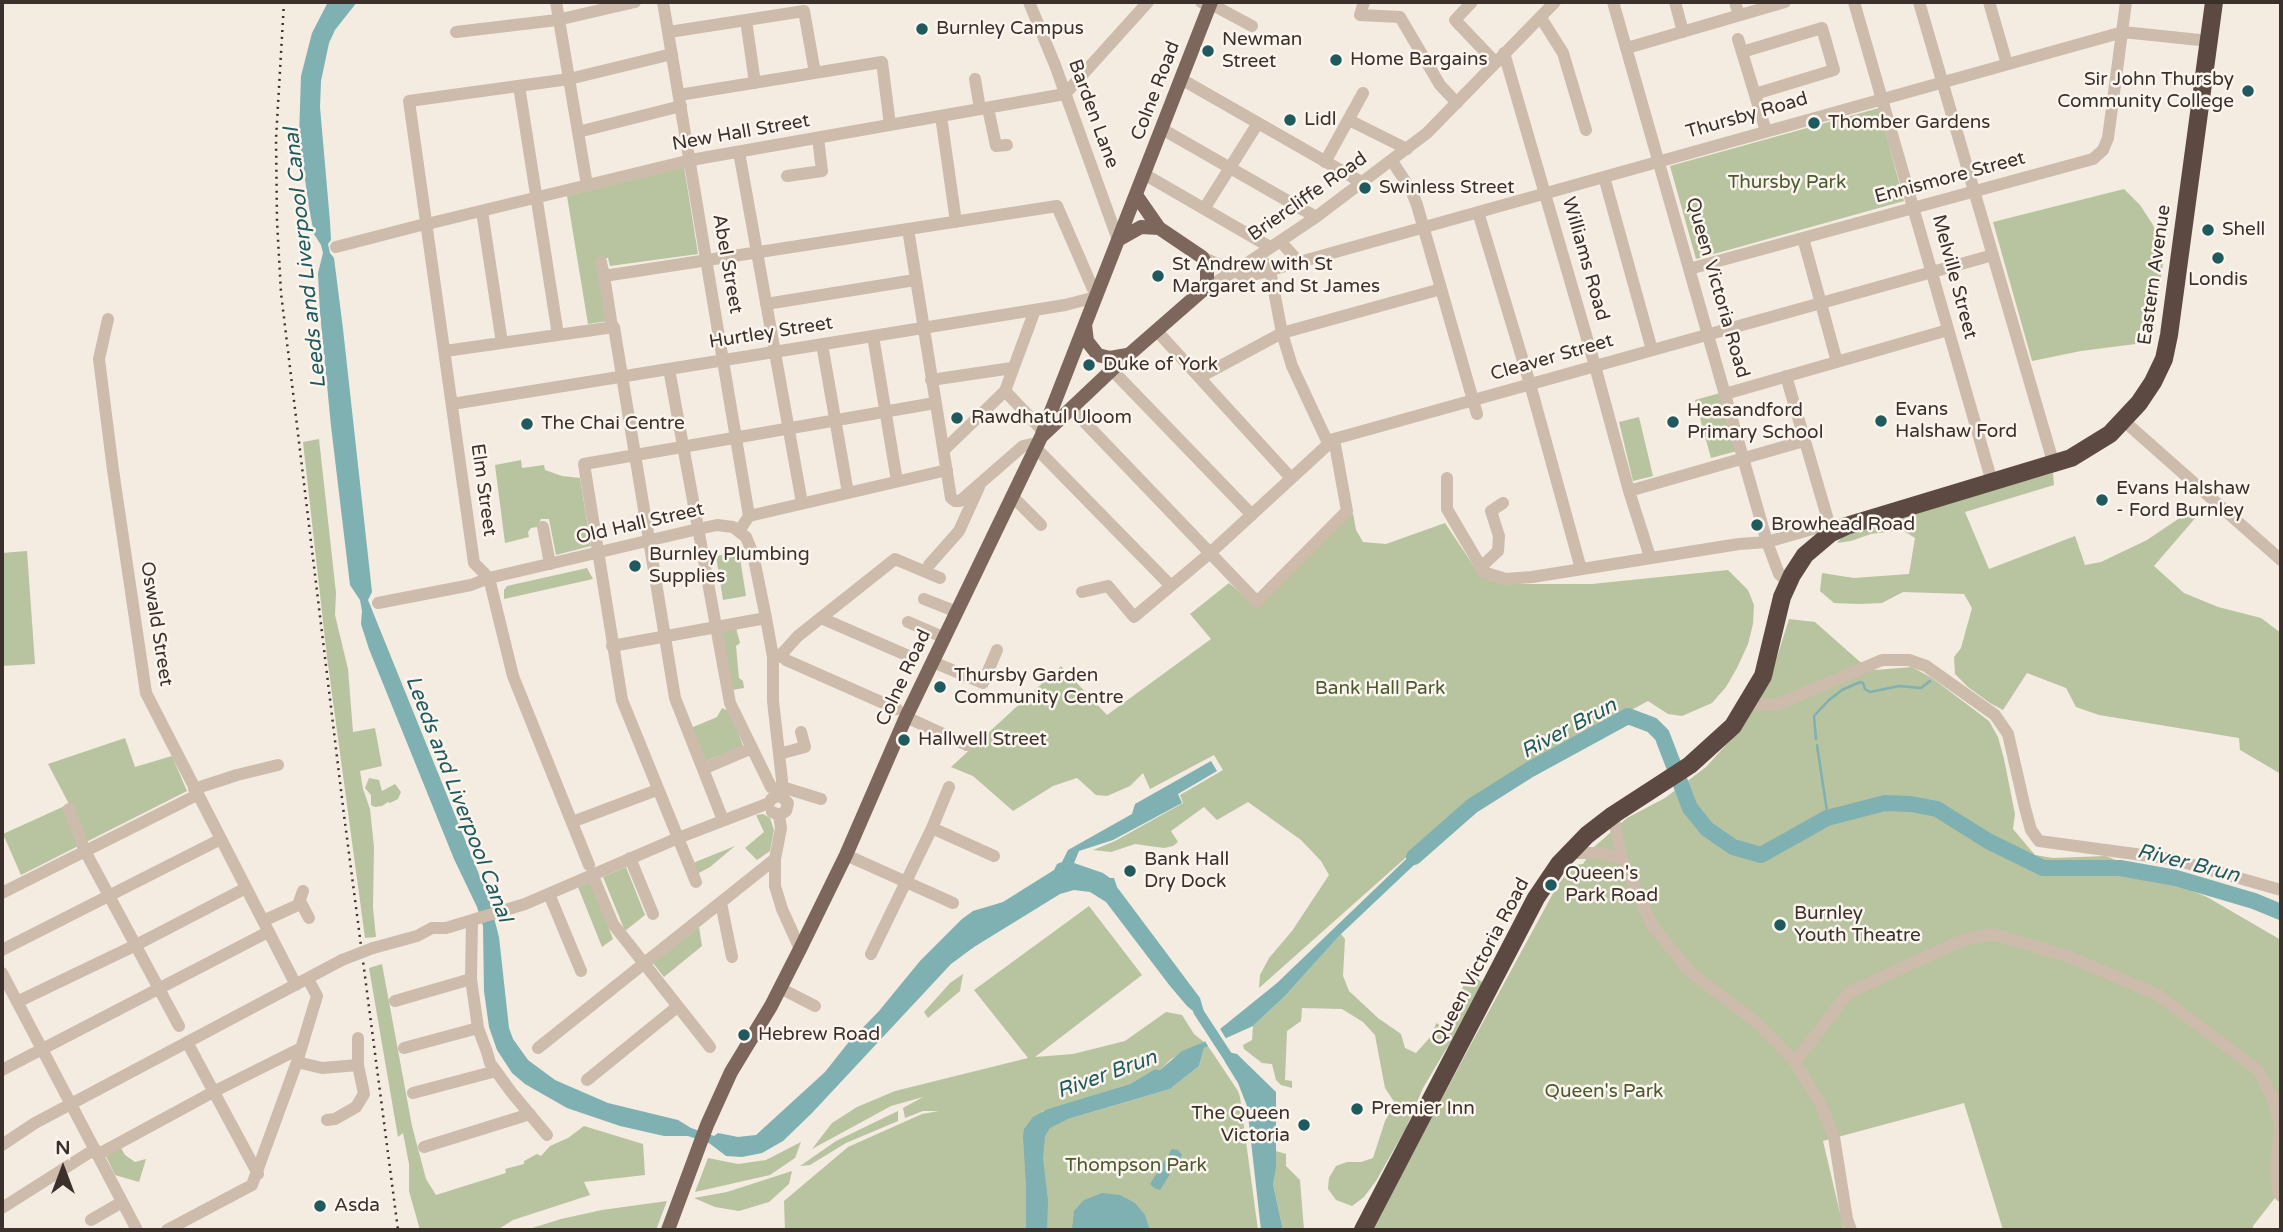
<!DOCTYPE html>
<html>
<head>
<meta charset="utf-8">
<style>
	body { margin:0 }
	#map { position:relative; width:2283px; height:1232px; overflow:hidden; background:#f4ebe1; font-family:"Varela Round",sans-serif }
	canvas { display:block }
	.frame { position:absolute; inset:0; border:4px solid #3b302b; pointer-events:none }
	.north { position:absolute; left:28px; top:1134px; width:70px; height:70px; -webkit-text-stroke:5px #fbf5ee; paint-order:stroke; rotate:0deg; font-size:19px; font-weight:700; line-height:28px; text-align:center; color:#3b302b }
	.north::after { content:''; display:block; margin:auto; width:24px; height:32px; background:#3b302b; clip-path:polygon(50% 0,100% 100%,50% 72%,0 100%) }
</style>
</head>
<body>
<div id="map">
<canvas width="2283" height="1232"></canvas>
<div class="frame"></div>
<div class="north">N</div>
</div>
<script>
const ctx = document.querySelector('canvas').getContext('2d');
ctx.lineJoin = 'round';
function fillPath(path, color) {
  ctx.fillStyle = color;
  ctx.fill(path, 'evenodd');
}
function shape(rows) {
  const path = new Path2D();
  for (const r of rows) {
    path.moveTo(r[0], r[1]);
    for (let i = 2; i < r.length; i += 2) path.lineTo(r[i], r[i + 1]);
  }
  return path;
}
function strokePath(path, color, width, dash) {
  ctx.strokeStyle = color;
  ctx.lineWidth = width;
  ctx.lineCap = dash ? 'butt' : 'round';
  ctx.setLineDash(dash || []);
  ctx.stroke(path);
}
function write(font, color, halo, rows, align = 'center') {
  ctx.font = font + ' "Varela Round",sans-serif';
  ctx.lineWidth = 5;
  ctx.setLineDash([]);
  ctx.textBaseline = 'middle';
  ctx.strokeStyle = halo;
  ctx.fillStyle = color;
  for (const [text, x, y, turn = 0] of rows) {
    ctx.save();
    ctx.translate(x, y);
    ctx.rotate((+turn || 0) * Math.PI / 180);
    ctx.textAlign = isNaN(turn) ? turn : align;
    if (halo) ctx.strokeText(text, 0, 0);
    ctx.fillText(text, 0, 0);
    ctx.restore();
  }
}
fillPath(shape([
	[1879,108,1904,201,1696,259,1670,166],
	[684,166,698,254,610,266,608,258,598,260,608,321,588,324,567,196],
	[2124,189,2140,205,2153,225,2162,247,2163,263,2151,342,2081,351,2032,361,1993,222],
	[1720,393,1737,451,1711,458,1695,400],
	[1639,417,1653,476,1633,481,1619,422],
	[319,439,336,593,335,615,348,669,353,732,375,728,382,766,360,771,363,789,370,809,374,847,373,908,376,937,365,938,327,657,303,442],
	[521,460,522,468,544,465,545,470,562,476,580,478,591,546,556,555,549,519,541,519,537,527,531,528,528,532,529,537,505,543,495,465],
	[2053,473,2054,485,1965,512,1989,569,2075,536,2085,565,2101,562,2147,540,2196,507,2197,516,2154,566,2184,593,2218,607,2261,618,2281,633,2281,774,2240,750,2239,738,2099,715,2076,707,2066,688,2027,673,2003,710,1990,703,1968,687,1955,674,1954,657,1961,648,1972,608,1964,594,1903,592,1882,603,1859,604,1834,603,1820,591,1822,573,1854,578,1909,574,1915,538,1902,530,1871,534,1851,541,1837,543,1845,533],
	[1353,513,1356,530,1363,542,1386,544,1445,523,1479,574,1504,584,1592,584,1728,570,1748,590,1754,605,1753,624,1748,644,1737,668,1726,687,1712,703,1682,716,1668,714,1648,701,1489,787,1474,797,1259,988,1260,975,1269,958,1292,931,1329,875,1321,861,1301,840,1248,802,1217,820,1204,807,1171,831,1178,842,1173,846,1164,848,1135,844,1111,852,1093,850,1115,841,1183,803,1180,795,1223,770,1214,755,1150,789,1143,773,1130,786,1107,796,1096,795,1077,778,1053,786,1013,811,973,776,951,767,1061,666,1107,715,1211,639,1190,614,1229,583,1258,608],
	[27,551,35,664,2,666,2,553],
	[739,552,746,596,723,600,716,556],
	[587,568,593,579,504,599,504,590,507,586],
	[1789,619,1815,622,1859,661,1875,670,1912,667,1932,678,1989,721,1998,737,2004,759,2015,814,2013,829,2035,855,2053,858,2106,856,2207,897,2281,940,2281,1198,2278,1194,2253,1226,2253,1230,2003,1230,1964,1103,1823,1141,1844,1230,1372,1230,1464,1057,1557,886,1574,865,1583,864,1594,847,1627,818,1665,798,1706,767,1744,725,1770,679],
	[736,628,740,643,736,646,739,678,743,681,744,688,732,690,722,631],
	[722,708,731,712,743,746,704,762,691,728,717,717],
	[125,738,135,767,172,756,187,791,21,875,3,834,69,804,48,764],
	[369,778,379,780,382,791,395,784,401,792,398,799,390,803,388,802,382,806,375,807,371,805,371,795,365,788],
	[763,814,770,818,774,830,770,851,757,860,745,848,764,832,756,815],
	[735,846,710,867,697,874,693,863],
	[626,867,645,915,625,931,603,877],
	[591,882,613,939,602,947,578,887],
	[1089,906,1142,975,1035,1057,1073,1054,1125,1041,1166,1012,1182,1015,1194,1034,1204,1042,1171,1059,1160,1070,1155,1069,1130,1084,1041,1112,1061,1121,1170,1089,1199,1066,1204,1048,1208,1046,1238,1091,1240,1097,1258,1230,785,1230,784,1201,848,1147,922,1114,939,1111,923,1111,905,1118,903,1108,923,1097,891,1106,812,1149,832,1123,857,1107,895,1091,1028,1058,974,990],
	[699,927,702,946,664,977,653,963],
	[1341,934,1345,939,1343,976,1349,991,1378,1018,1401,1034,1405,1048,1416,1053,1433,1034,1436,1023,1444,1027,1469,974,1484,983,1463,1026,1445,1051,1423,1088,1406,1128,1376,1181,1364,1197,1352,1206,1336,1200,1328,1189,1329,1178,1336,1166,1347,1162,1361,1162,1373,1158,1385,1121,1395,1103,1385,1088,1375,1035,1363,1022,1342,1009,1302,1008,1301,1021,1287,1031,1285,1080,1292,1081,1292,1088,1281,1085,1276,1080,1272,1064,1262,1063,1244,1049,1243,1045,1252,1040,1253,1026,1285,996],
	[382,964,412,1126,426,1179,436,1195,506,1173,505,1169,524,1164,524,1161,537,1154,541,1156,550,1146,568,1138,584,1126,643,1144,645,1175,584,1182,590,1195,513,1220,497,1230,420,1230,409,1191,409,1164,403,1133,398,1137,369,968],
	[963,974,960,991,928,1018,924,1012,950,983],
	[898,1111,898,1121,846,1143,810,1165,800,1166,836,1141],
	[801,1142,795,1158,770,1175,695,1192,708,1158,738,1164,766,1160],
	[121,1148,125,1155,135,1162,146,1159,139,1182,115,1175,106,1156],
	[1276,1151,1286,1154,1286,1166,1300,1180,1304,1230,1283,1230,1273,1184],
	[792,1171,789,1184,769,1202,739,1211,715,1207,694,1198,727,1192],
	[667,1201,656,1230,526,1230,561,1219,602,1210]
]), '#b8c4a0');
fillPath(shape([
	[328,2,357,2,335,30,329,43,321,81,320,107,330,222,331,240,328,244,330,253,334,258,343,329,372,592,368,600,489,899,499,937,509,1028,513,1039,528,1060,555,1080,608,1103,678,1120,691,1128,714,1136,718,1133,738,1137,756,1135,825,1072,848,1043,879,1011,920,961,962,919,973,911,1003,902,1054,870,1057,864,1062,862,1068,850,1132,814,1135,804,1211,761,1217,771,1178,794,1182,803,1113,840,1079,851,1074,863,1103,873,1110,878,1114,878,1117,887,1200,998,1204,1012,1204,1020,1187,1006,1170,986,1106,902,1090,892,1074,890,1060,894,974,947,951,964,812,1113,783,1141,762,1153,742,1157,726,1156,709,1143,688,1136,664,1136,620,1126,567,1108,525,1084,512,1073,497,1050,489,1027,484,991,483,926,477,907,454,859,369,649,361,624,362,611,360,600,350,585,331,426,320,313,318,273,323,253,321,245,314,234,309,207,299,137,301,76,312,33],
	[1425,841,1432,848,1341,934,1285,996,1253,1026,1204,1048,1199,1066,1170,1089,1068,1119,1050,1128,1045,1136,1043,1158,1048,1201,1047,1230,1026,1230,1026,1184,1023,1137,1024,1129,1033,1117,1048,1109,1130,1084,1155,1069,1160,1070,1182,1051,1204,1042,1277,983],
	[1223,1051,1237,1054,1276,1092,1276,1167,1273,1184,1283,1230,1261,1230,1247,1106,1238,1083,1225,1062],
	[1172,1149,1178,1150,1182,1155,1160,1190,1154,1188,1150,1184],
	[1102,1193,1120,1195,1135,1203,1145,1215,1150,1230,1072,1230,1074,1211,1084,1200]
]), '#7fb0b2');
fillPath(shape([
	[1219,1027,1228,1042,1210,1049,1203,1038]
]), '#f4ebe1');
strokePath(shape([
	[1816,739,1814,716,1829,700,1842,690,1860,682,1863,683,1865,689,1870,692,1899,686,1921,688,1930,681],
	[1817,745,1828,818]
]), '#7fb0b2', 2.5);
strokePath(shape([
	[1198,1011,1230,1060]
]), '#7fb0b2', 10);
strokePath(shape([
	[1414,857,1472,806,1529,770,1628,716,1652,725,1662,735,1690,808,1707,829,1733,847,1761,855,1827,818,1885,803,1911,804,1937,809,1988,841,2043,868,2120,868,2176,878,2254,901,2281,912]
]), '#7fb0b2', 16);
strokePath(shape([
	[556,2,587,185],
	[663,2,749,516,739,531],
	[1029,2,1055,65,1118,240],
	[1201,2,1211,4,1252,26],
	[1364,2,1360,15,1400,17,1440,85,1457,103],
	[1472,2,1455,20,1495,62],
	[1613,2,1767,542,1779,574,1788,582],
	[1675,2,1683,32],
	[1735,2,1739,15],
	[1854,2,1992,482],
	[1919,2,2054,465],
	[1989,2,2007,64],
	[1541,18,1563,53,1586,130],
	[746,20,755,83],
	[456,32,557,20,635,2],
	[669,32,804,11,815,73],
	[1738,39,1766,131],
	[1627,48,1785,2],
	[1742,52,1822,28,1834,70,1755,94],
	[1504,53,1595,366,1629,491,1650,557],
	[975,79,980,109],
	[1181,79,1363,183],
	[519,86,558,335],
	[1065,94,1148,2],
	[679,95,882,62,890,125],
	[988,108,996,146,1007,145],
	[941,116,956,222],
	[1349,120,1407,149],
	[1162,129,1316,217],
	[578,132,681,106],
	[739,152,802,503],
	[1392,161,1411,190,1417,205,1477,414],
	[1325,162,1363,93],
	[1144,174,1270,247],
	[787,176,822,171,818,138],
	[1604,177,1652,350],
	[1204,209,1258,123],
	[482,211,502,343],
	[1478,212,1530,384,1581,569],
	[427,224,691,160,1065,94],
	[908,229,951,498,955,501,960,501,1023,446,1032,444,1171,586],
	[1803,238,1837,362],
	[1280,241,1299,262],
	[336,247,425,224],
	[1202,257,1222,266,1243,266],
	[601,262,604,276],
	[1266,264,1270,270,1282,333,1292,366,1328,443],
	[1689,269,2093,159,2103,150,2108,138,2126,2],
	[1237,270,1241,275,1253,275,2123,32,2209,41],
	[1203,290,1243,266,1316,217,1427,133,1555,2],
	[766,304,915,280],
	[108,319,99,359,113,470,146,693,296,985],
	[612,327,604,276,1057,206,1093,289,1098,292],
	[1156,330,1291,478],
	[873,336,897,481],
	[822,344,848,493],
	[445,351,614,327,675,698,723,820],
	[669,369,730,703,771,787],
	[1112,370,1252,515],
	[1786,376,1828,520,1826,528],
	[1200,377,1282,333,1441,289],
	[931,380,1012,368],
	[1005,391,1043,431],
	[1725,394,1948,330],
	[452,404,1065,305,1096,297],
	[1072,409,1257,602,1347,511,1334,439],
	[2124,421,2281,560],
	[944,450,1005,391,1035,310],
	[1447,478,1447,509,1481,567,1483,572,1506,579,1532,577,1739,544,1767,542,1816,528,1827,528,1831,533],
	[1629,491,1804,441],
	[1013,497,1041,525],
	[749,516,947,470],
	[543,527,550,564],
	[929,565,959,531,979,487],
	[1481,567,1498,551,1499,536,1491,511,1503,503],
	[1082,592,1108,586,1134,617,1209,554,1334,439,1993,255],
	[924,599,957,612],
	[378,603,471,585,489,578,698,529,717,525,733,527,746,537,753,554,766,618,773,657,773,701,782,780,781,796],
	[821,618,911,657],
	[908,622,945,638],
	[612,646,766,618],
	[781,654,786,660,897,709],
	[773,657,779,657,798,636,895,559,940,578],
	[933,662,983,683,997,650],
	[1748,704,1776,705,1882,660,1909,660,1926,666,1995,715,2008,734,2025,808,2031,830,2039,841,2172,859,2281,890],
	[906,717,967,745],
	[779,754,805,747,801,732],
	[703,769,752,748],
	[782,787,821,799],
	[194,789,237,775,278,765],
	[69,809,85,851,179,1026],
	[772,812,779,815,786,811,788,803,781,796],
	[779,815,781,828,775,859,775,886,782,909,800,949],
	[1613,815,1622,859,1652,925,1690,972,1756,1022,1795,1062,1820,1103,1834,1137,1847,1219,1851,1230],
	[572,822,657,790],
	[932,828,994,856],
	[1571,853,1600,853,1622,859],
	[846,855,953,903],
	[630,858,653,914],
	[589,865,513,676,489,578,474,563,409,101,569,79,672,54],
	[593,876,613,924,710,1047],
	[696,882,622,700,584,464,935,403],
	[2,893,197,795],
	[549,894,581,971],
	[301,903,309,918],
	[721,903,732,957],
	[472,920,471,979,478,1028,487,1052,490,1063,512,1093,547,1135],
	[263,921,298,905,303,891],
	[373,948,417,936,432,928,446,928,525,904,678,838,769,803,772,798,781,796],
	[2,950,221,839],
	[871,954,932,828,949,787],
	[2,973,137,1230],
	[780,988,815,1006],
	[395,1001,471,979],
	[17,1002,136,945,246,888],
	[358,1038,358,1065],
	[187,1042,258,1174],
	[404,1048,478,1028],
	[538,1048,775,859],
	[297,1062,322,1068,358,1065,364,1094,356,1107,335,1119,327,1120],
	[1795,1062,1848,993,1963,940,1993,934,2070,957,2158,995,2259,1071,2273,1100,2280,1125,2276,1167,2278,1193,2281,1196],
	[2,1070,268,932],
	[587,1080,677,1007],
	[413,1093,496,1071],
	[2,1145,35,1123,342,960],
	[424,1147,530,1114],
	[97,1155,215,1091,301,1048],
	[2,1208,95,1149],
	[91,1220,122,1202],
	[167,1230,252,1185,297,1062,317,996,308,979]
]), '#cdbbac', 12);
strokePath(shape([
	[1118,240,1141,227,1159,228],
	[1085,325,1087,341,1098,355,1110,358,1127,355],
	[1042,436,1116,366,1203,290,1207,282,1207,265,1202,257,1159,228,1136,195],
	[668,1230,707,1125,731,1072,771,1006,800,949,846,855,906,717,1041,437,1211,2]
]), '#7d675c', 14);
strokePath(shape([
	[1363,1230,1536,898,1559,864,1587,835,1613,815,1690,765,1733,726,1763,676,1782,597,1792,575,1805,555,1831,533,1846,526,2071,458,2110,434,2139,403,2153,382,2164,359,2169,335,2214,2]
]), '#5c4a42', 18);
strokePath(shape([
	[284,2,276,139,277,221,281,293,344,815,398,1230]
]), '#3b302b', 2.5, [2, 5]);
strokePath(shape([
	[342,960,373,948]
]), '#cdbbac', 12);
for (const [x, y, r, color] of [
	[922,29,7,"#1f5a5e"],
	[1208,51,7,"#1f5a5e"],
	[1336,60,7,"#1f5a5e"],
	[2248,91,7,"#1f5a5e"],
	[1290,120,7,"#1f5a5e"],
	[1814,123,7,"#1f5a5e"],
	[1365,188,7,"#1f5a5e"],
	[2208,230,7,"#1f5a5e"],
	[2218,258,7,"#1f5a5e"],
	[1158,276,7,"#1f5a5e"],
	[1089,365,7,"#1f5a5e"],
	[957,418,7,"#1f5a5e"],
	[1881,421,7,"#1f5a5e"],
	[1673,422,7,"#1f5a5e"],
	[527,424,7,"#1f5a5e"],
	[2102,500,7,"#1f5a5e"],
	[1757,525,7,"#1f5a5e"],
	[635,566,7,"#1f5a5e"],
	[940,687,7,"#1f5a5e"],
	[904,740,7,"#1f5a5e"],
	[1130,871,7,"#1f5a5e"],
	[1551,885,7,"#1f5a5e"],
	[1780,925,7,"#1f5a5e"],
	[744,1035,7,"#1f5a5e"],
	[1357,1109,7,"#1f5a5e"],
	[1304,1125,7,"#1f5a5e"],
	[320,1206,7,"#1f5a5e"]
]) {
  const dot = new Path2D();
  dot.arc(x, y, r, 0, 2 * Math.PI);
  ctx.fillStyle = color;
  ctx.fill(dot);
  strokePath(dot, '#fbf5ee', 2.5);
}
write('19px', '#3b302b', '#fbf5ee', [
	["Burnley Campus",936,29],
	["Newman",1222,40],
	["Street",1222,62],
	["Home Bargains",1350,60],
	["Sir John Thursby",2234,80,"right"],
	["Community College",2234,102,"right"],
	["Lidl",1304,120],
	["Thomber Gardens",1828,123],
	["Swinless Street",1379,188],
	["Shell",2222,230],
	["St Andrew with St",1172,265],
	["Margaret and St James",1172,287],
	["Londis",2218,280,"center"],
	["Duke of York",1103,365],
	["Evans",1895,410],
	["Halshaw Ford",1895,432],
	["Heasandford",1687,411],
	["Primary School",1687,433],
	["Rawdhatul Uloom",971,418],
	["The Chai Centre",541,424],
	["Evans Halshaw",2116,489],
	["- Ford Burnley",2116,511],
	["Browhead Road",1771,525],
	["Burnley Plumbing",649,555],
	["Supplies",649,577],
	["Thursby Garden",954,676],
	["Community Centre",954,698],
	["Hallwell Street",918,740],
	["Bank Hall",1144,860],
	["Dry Dock",1144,882],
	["Queen's",1565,874],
	["Park Road",1565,896],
	["Burnley",1794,914],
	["Youth Theatre",1794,936],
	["Hebrew Road",758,1035],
	["Premier Inn",1371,1109],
	["The Queen",1290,1114,"right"],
	["Victoria",1290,1136,"right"],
	["Asda",334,1206]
], 'left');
write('19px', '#3b302b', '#fbf5ee', [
	["Colne Road",1156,91,-69],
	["Barden Lane",1093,114,70],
	["Thursby Road",1747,116,-16],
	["New Hall Street",741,133,-10],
	["Ennismore Street",1950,178,-15],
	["Briercliffe Road",1308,197,-35],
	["Williams Road",1585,259,74],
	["Abel Street",727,264,80],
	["Eastern Avenue",2155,275,-82],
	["Melville Street",1954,277,75],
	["Queen Victoria Road",1717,288,74],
	["Hurtley Street",771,333,-9],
	["Cleaver Street",1552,358,-16],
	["Elm Street",483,490,82],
	["Old Hall Street",640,524,-13],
	["Oswald Street",156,624,81],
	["Colne Road",904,678,-65],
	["Queen Victoria Road",1481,962,-62]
]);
write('19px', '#4a5a2e', '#fbf5ee', [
	["Thursby Park",1787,183],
	["Bank Hall Park",1380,689],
	["Queen's Park",1604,1092],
	["Thompson Park",1136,1166]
]);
write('italic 21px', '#1f5a5e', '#fbf5ee', [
	["Leeds and Liverpool Canal",306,258,-96],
	["River Brun",1569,729,-28],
	["Leeds and Liverpool Canal",458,799,69],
	["River Brun",2188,864,14],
	["River Brun",1107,1075,-20]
]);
</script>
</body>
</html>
